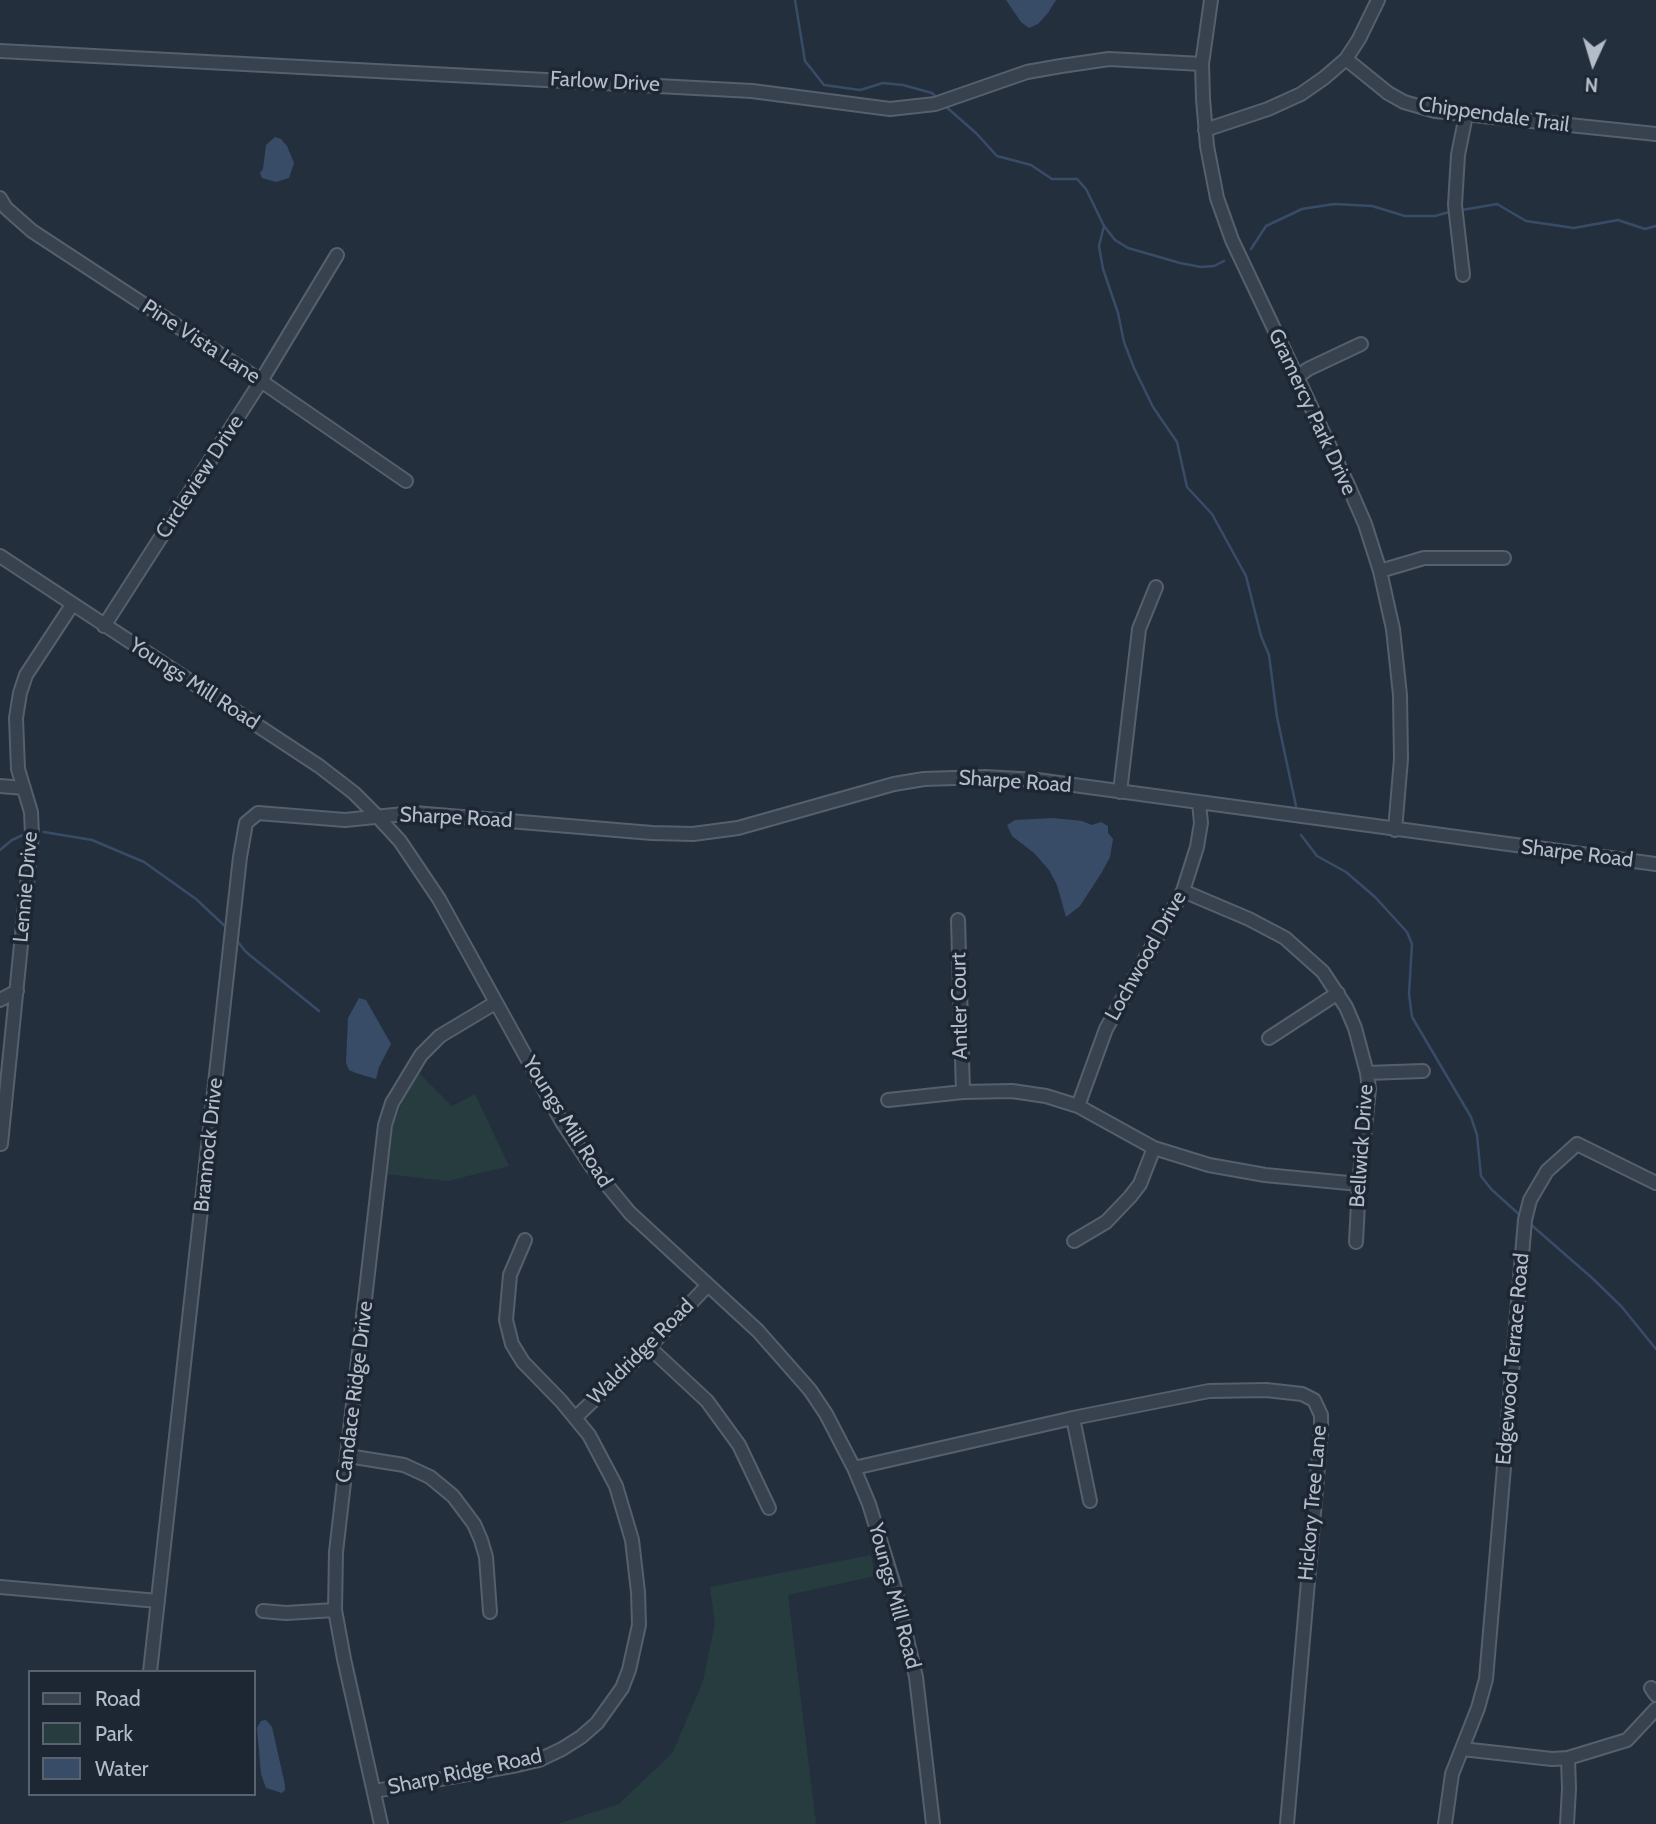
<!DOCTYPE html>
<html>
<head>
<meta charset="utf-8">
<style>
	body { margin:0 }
	#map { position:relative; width:1656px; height:1824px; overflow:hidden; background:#242f3e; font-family:Cabin,sans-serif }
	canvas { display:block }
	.legend { position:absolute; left:28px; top:1670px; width:228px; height:126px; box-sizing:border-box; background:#1d2633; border:2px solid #59626f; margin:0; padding:9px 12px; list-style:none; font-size:21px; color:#b4bcc9 }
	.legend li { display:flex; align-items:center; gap:14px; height:35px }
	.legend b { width:35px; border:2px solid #59626f }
	.north { position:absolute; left:1558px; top:28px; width:70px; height:70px; -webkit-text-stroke:5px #1d2633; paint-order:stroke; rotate:184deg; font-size:19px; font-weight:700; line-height:28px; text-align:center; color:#b4bcc9 }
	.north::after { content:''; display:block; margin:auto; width:24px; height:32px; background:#b4bcc9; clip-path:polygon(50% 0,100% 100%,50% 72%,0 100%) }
</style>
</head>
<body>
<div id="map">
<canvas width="1656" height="1824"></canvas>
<ul class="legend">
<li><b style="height:9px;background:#38414e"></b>Road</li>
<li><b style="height:19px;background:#263c3f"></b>Park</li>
<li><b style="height:19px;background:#394c67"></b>Water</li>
</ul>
<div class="north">N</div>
</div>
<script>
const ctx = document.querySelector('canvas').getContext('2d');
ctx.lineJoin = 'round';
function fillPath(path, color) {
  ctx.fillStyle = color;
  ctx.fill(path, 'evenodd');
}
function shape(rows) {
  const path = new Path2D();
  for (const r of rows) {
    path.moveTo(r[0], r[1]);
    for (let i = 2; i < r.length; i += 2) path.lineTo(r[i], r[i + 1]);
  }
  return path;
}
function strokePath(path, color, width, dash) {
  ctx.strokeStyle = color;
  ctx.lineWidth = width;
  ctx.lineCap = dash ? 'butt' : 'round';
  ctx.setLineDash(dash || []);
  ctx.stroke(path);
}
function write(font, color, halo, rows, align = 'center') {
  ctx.font = font + ' Cabin,sans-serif';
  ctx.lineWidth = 7;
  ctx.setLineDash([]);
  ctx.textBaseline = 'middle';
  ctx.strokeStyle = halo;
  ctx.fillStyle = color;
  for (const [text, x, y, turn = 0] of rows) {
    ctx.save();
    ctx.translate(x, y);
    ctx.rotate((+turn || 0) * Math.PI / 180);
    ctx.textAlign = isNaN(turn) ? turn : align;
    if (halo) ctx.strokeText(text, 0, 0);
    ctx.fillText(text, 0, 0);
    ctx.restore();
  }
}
fillPath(shape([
	[419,1073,452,1106,475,1094,509,1166,448,1181,387,1174,392,1129,402,1101],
	[871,1555,875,1576,788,1595,816,1824,557,1824,619,1804,673,1752,703,1681,715,1624,710,1587]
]), '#263c3f');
fillPath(shape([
	[1006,0,1056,0,1048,13,1038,24,1029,28,1021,22],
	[275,137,281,139,287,146,294,163,289,178,276,182,262,178,260,173,263,169,266,145],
	[1053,818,1082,821,1092,825,1101,822,1108,826,1108,833,1113,839,1110,857,1102,872,1080,906,1066,917,1057,885,1049,870,1034,853,1012,836,1007,825,1015,820],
	[359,998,366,1000,391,1044,379,1067,376,1079,356,1073,349,1070,346,1063,348,1018],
	[266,1720,272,1727,285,1785,285,1790,282,1793,266,1788,261,1774,257,1728,261,1721]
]), '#394c67');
strokePath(shape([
	[795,0,805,61,824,85,860,90,883,83,903,85,932,93,937,98],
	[944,105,976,133,997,156,1031,165,1052,179,1077,179,1086,189,1104,226,1115,240,1128,248,1180,263,1201,267,1214,266,1224,261],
	[1462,210,1497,204,1526,221,1574,228,1618,220,1645,229,1656,226],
	[1104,226,1099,246,1103,269,1118,313,1124,342,1134,368,1153,407,1177,442,1187,487,1212,514,1246,576,1261,636,1269,655,1277,717,1296,806],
	[1251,249,1266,226,1302,209,1334,204,1372,206,1405,216,1435,216,1449,212],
	[44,832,92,840,144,862,196,899,228,929],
	[1301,835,1317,856,1346,872,1375,897,1407,932,1412,944,1409,994,1412,1017,1471,1117,1477,1135,1481,1176,1491,1189,1522,1217],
	[0,850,12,840,23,835],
	[238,942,246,952,319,1011],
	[1529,1223,1591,1277,1621,1306,1656,1349]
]), '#394c67', 2.5);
const minor = shape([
	[1211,0,1202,64,1203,99,1207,146,1217,198,1232,240,1348,485,1365,524,1380,571,1393,629,1400,695,1401,759,1395,830],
	[0,51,752,91,890,109,935,104,1027,72,1061,66,1109,59,1202,64],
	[1346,59,1388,93,1404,102,1435,111,1656,134],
	[1205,130,1268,109,1301,94,1324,78,1346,59,1359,39,1378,0],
	[0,198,6,208,32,231,261,381,406,481],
	[1463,275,1455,205,1458,155,1466,115],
	[1296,378,1308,369,1361,344],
	[0,556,319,766,354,793,377,816,400,841,439,899,562,1122,592,1167,630,1213,758,1331,810,1390,826,1414,854,1468,869,1504,894,1585,916,1677,933,1824],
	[1380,571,1424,558,1504,558],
	[104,626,261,381,337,255],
	[0,786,24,788],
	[1120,792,1139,629,1156,587],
	[1183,891,1249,919,1285,938,1323,972,1346,1007,1355,1028,1367,1073,1369,1089,1359,1184,1356,1242],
	[958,920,963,1092],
	[0,1000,17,991],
	[1269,1038,1338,993],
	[1367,1073,1423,1071],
	[888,1100,963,1092,1012,1091,1046,1096,1078,1106,1154,1148,1209,1165,1265,1175,1359,1184],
	[1078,1106,1106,1029,1183,891,1197,847,1201,823,1199,803],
	[1,1144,32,835,31,812,18,769,16,718,20,693,26,675,72,605],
	[1074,1241,1106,1222,1130,1197,1140,1184,1154,1148],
	[649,1347,707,1401,739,1445,769,1508],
	[575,1418,649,1347,707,1286],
	[1073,1418,1090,1501],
	[348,1456,404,1465,430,1477,453,1496,474,1524,481,1540,486,1557,490,1612],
	[854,1468,1073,1418,1209,1391,1266,1390,1302,1394,1314,1400,1321,1415,1321,1431,1287,1824],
	[0,1587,158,1601],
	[263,1611,286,1613,335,1610],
	[150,1672,240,857,246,823,258,813,345,820,414,813,652,833,693,834,738,828,894,784,924,779,985,777,1037,780,1656,864],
	[1651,1688,1656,1695],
	[1462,1749,1552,1759,1568,1758,1627,1740,1656,1709],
	[375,1791,513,1766,539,1760,562,1749,581,1737,597,1723,622,1688,629,1670,639,1625,638,1592,632,1540,616,1486,589,1435,561,1401,523,1362,512,1344,506,1320,510,1275,525,1240],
	[381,1824,344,1659,335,1610,336,1552,385,1125,392,1103,421,1055,440,1036,495,1003],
	[1445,1824,1452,1774,1478,1708,1486,1679,1525,1220,1530,1200,1547,1171,1577,1144,1656,1183],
	[1567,1824,1569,1789,1568,1758]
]);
strokePath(minor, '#565f6c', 16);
strokePath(minor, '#38414e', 12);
write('21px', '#b4bcc9', '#1d2633', [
	["Farlow Drive",605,82,3],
	["Chippendale Trail",1494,115,8],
	["Pine Vista Lane",201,342,33],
	["Gramercy Park Drive",1312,412,65],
	["Circleview Drive",200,477,-57],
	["Youngs Mill Road",194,684,33],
	["Sharpe Road",1015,782,4],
	["Sharpe Road",456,818,3],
	["Sharpe Road",1577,854,7],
	["Lennie Drive",26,887,-85],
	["Lochwood Drive",1146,956,-61],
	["Antler Court",960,1006,-91],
	["Youngs Mill Road",567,1122,58],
	["Brannock Drive",209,1145,-84],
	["Bellwick Drive",1362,1146,-86],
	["Waldridge Road",641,1352,-45],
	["Edgewood Terrace Road",1513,1359,-85],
	["Candace Ridge Drive",355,1392,-83],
	["Hickory Tree Lane",1313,1503,-85],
	["Youngs Mill Road",894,1596,75],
	["Sharp Ridge Road",465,1772,-12]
]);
</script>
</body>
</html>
